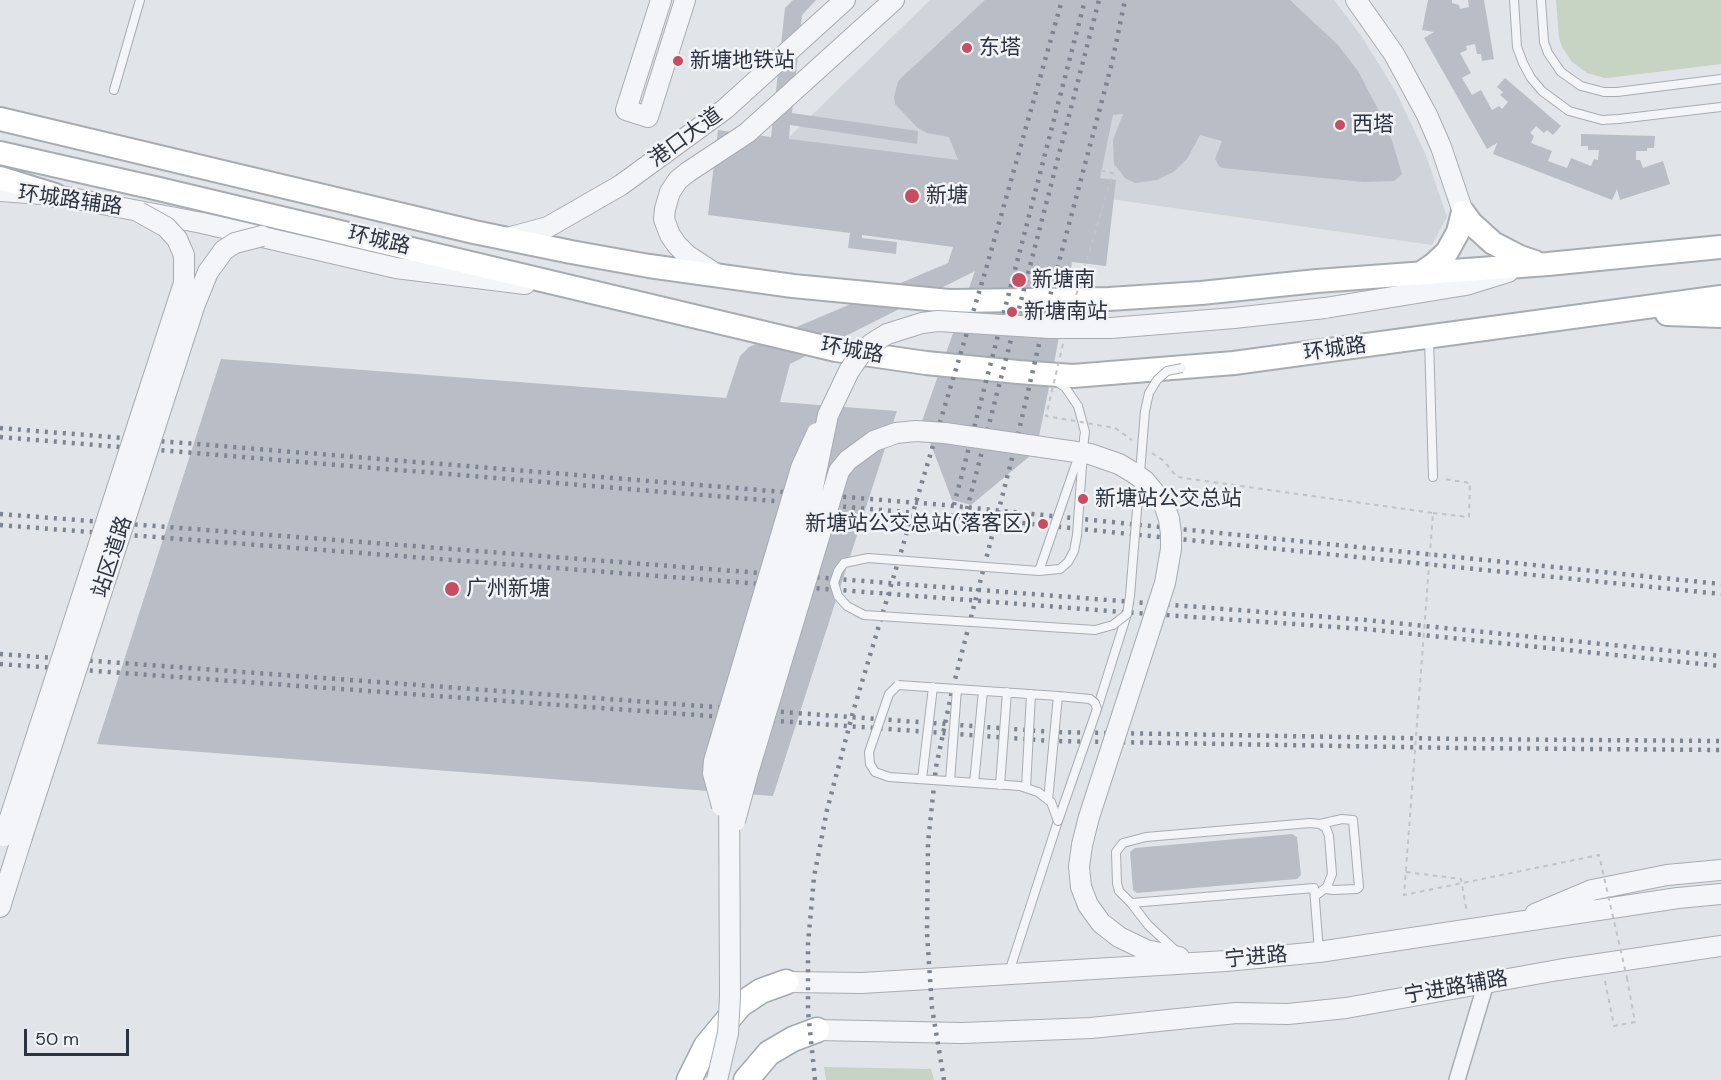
<!DOCTYPE html>
<html>
<head>
<meta charset="utf-8">
<style>
	body { margin:0 }
	#map { position:relative; width:1721px; height:1080px; overflow:hidden; background:#e1e5e9; font-family:"DM Sans",sans-serif }
	canvas { display:block }
	.scale { position:absolute; left:24px; top:1029px; width:105px; height:27px; box-sizing:border-box; border:3px solid #2b3340; border-top:0; padding-left:8px; font-size:18px; line-height:21px; white-space:nowrap; color:#2b3340; -webkit-text-stroke:4px #f1f3f7; paint-order:stroke }
</style>
</head>
<body>
<div id="map">
<canvas width="1721" height="1080"></canvas>
<div class="scale">50 m</div>
</div>
<script>
const ctx = document.querySelector('canvas').getContext('2d');
ctx.lineJoin = 'round';
function fillPath(path, color) {
  ctx.fillStyle = color;
  ctx.fill(path, 'evenodd');
}
function shape(rows) {
  const path = new Path2D();
  for (const r of rows) {
    path.moveTo(r[0], r[1]);
    for (let i = 2; i < r.length; i += 2) path.lineTo(r[i], r[i + 1]);
  }
  return path;
}
function strokePath(path, color, width, dash) {
  ctx.strokeStyle = color;
  ctx.lineWidth = width;
  ctx.lineCap = dash ? 'butt' : 'round';
  ctx.setLineDash(dash || []);
  ctx.stroke(path);
}
function write(font, color, halo, rows, align = 'center') {
  ctx.font = font + ' "DM Sans","Noto Sans SC",sans-serif';
  ctx.lineWidth = 5;
  ctx.setLineDash([]);
  ctx.textBaseline = 'middle';
  ctx.strokeStyle = halo;
  ctx.fillStyle = color;
  for (const [text, x, y, turn = 0] of rows) {
    ctx.save();
    ctx.translate(x, y);
    ctx.rotate((+turn || 0) * Math.PI / 180);
    ctx.textAlign = isNaN(turn) ? turn : align;
    if (halo) ctx.strokeText(text, 0, 0);
    ctx.fillText(text, 0, 0);
    ctx.restore();
  }
}
fillPath(shape([
	[930,0,1334,0,1360,34,1396,92,1425,153,1447,217,1432,245,775,151]
]), '#d0d4db');
fillPath(shape([
	[1556,0,1721,0,1721,64,1616,77,1605,78,1587,73,1572,62,1562,47,1559,38],
	[824,1067,931,1069,934,1080,826,1080]
]), '#c7d3c3');
fillPath(shape([
	[793,0,816,0,802,15,792,113,918,131,917,144,790,125,789,139,958,160,949,137,927,133,918,128,895,104,894,97,898,81,985,0,1290,0,1338,45,1358,71,1382,117,1392,141,1402,174,1394,181,1364,182,1222,168,1219,166,1215,159,1222,141,1200,135,1187,159,1173,172,1157,180,1135,183,1125,178,1114,164,1113,140,1123,114,1113,115,1100,178,1116,180,1106,266,1072,262,1056,353,1036,451,971,505,952,500,922,421,975,271,790,364,780,402,897,411,773,796,97,744,221,359,726,398,740,356,749,347,948,263,953,247,862,235,862,238,897,242,896,254,848,248,850,233,708,215,718,130,771,137,785,8],
	[1428,0,1452,0,1452,3,1459,5,1460,9,1469,7,1468,0,1484,0,1494,59,1482,61,1481,54,1477,54,1475,44,1466,46,1467,50,1460,53,1471,73,1462,78,1472,95,1481,90,1492,110,1499,106,1502,109,1508,102,1500,95,1503,92,1497,87,1505,78,1561,126,1553,135,1547,130,1544,133,1536,126,1530,133,1534,136,1531,143,1552,151,1548,161,1567,168,1571,158,1591,166,1594,159,1598,160,1599,150,1588,150,1588,146,1581,146,1581,134,1655,136,1654,148,1647,148,1647,151,1636,151,1636,160,1640,160,1643,168,1663,161,1670,184,1620,200,1617,189,1612,200,1493,154,1497,143,1487,149,1424,38,1434,32,1422,30],
	[1292,834,1297,837,1301,875,1297,879,1137,893,1133,890,1130,852,1135,848]
]), '#b9bec6');
const service = shape([
	[1514,0,1517,47,1523,63,1531,78,1542,91,1569,111,1602,120,1619,119,1721,107],
	[1541,0,1544,42,1548,53,1561,72,1581,86,1604,92,1617,92,1721,79],
	[114,90,140,0],
	[1429,338,1433,477],
	[1057,382,1065,387,1078,406,1085,432,1084,439],
	[1097,709,1127,614],
	[1320,824,1342,819,1353,820,1359,887,1357,889,1334,890,1325,889],
	[1131,903,1119,891,1117,883,1116,852,1123,843,1146,837,1310,823,1320,824,1326,828,1329,836,1332,874,1327,887,1315,896],
	[1176,951,1148,925,1131,903,1314,888,1319,951],
	[1009,972,1058,821]
]);
const minor = shape([
	[1457,1080,1486,983]
]);
const tertiary = shape([
	[661,0,626,110,648,117,685,0],
	[1356,0,1394,54,1427,115,1441,147,1463,212],
	[0,191,55,195,202,223,396,268,525,284],
	[507,238,548,227,621,185,725,109,845,0],
	[716,274,687,255,677,245,670,235,664,219,665,209,670,192,678,180,688,172,747,133,894,0],
	[1325,308,1466,285,1508,272],
	[1082,845,1079,867,1081,887,1088,905,1101,923,1119,937,1146,950,1179,957],
	[0,907,22,837],
	[1535,914,1592,890,1667,875,1721,870],
	[786,982,862,983,1226,961,1319,952,1678,898,1721,894],
	[817,1030,962,1033,1091,1028,1236,1013,1288,1014,1346,1008,1558,970,1721,946]
]);
const secondary = shape([
	[0,119,474,232,571,252,649,266,793,286,949,301,1109,299,1201,293,1317,281,1548,264,1721,247],
	[0,153,159,189,836,350,926,363,1018,372,1073,376,1234,363,1721,297],
	[0,178,55,195],
	[1463,212,1472,224,1493,243,1520,257,1535,262],
	[1421,273,1433,265,1447,252,1458,232,1463,212],
	[1667,314,1721,316]
]);
const primary = shape([
	[689,1080,706,1046,740,1005,761,991,786,982],
	[746,1080,769,1053,793,1039,817,1030]
]);
strokePath(service, '#a7acb3', 10);
strokePath(minor, '#a7acb3', 18);
strokePath(tertiary, '#a7acb3', 22);
strokePath(secondary, '#a7acb3', 26);
strokePath(primary, '#a1a9b4', 27);
strokePath(shape([
	[1433,513,1469,517,1470,483,1444,479],
	[1406,872,1461,879,1467,913],
	[1605,981,1614,1026,1635,1022,1627,978]
]), '#c0c3c8', 2, [4.5, 4.5]);
strokePath(service, '#f4f5f8', 8);
strokePath(minor, '#f4f5f8', 15);
strokePath(tertiary, '#f4f5f8', 20);
strokePath(secondary, '#fff', 22);
strokePath(primary, '#fff', 24);
strokePath(shape([
	[0,428,944,505,1721,584],
	[0,437,943,515,1721,594],
	[954,505,1085,0],
	[967,509,1099,0],
	[0,514,1366,620,1721,656],
	[0,525,1123,612,1365,629,1721,666],
	[0,654,1053,732,1459,739,1721,741],
	[0,664,1052,741,1458,748,1721,750],
	[815,1080,808,1011,808,944,814,877,827,810,853,712,986,269,1062,0],
	[944,1080,932,1008,927,933,928,843,936,767,952,691,1017,439,1052,288,1112,63,1125,0]
]), '#7c8492', 4.5, [3, 6]);
const serviceBridge = shape([
	[1084,439,1077,535,1074,551,1068,562,1060,569,1039,571,868,558,844,563,838,571,834,583,838,596,847,606,864,615,1095,630,1113,625,1127,614,1130,596,1145,411,1149,393,1157,380,1167,371,1182,368],
	[1039,571,1080,452],
	[898,685,1058,696,1090,699,1095,703,1097,709,1058,821,1051,802,1038,792,1020,786,889,777,875,772,870,764,869,752,889,694,898,685],
	[922,779,933,687],
	[950,781,957,689],
	[974,783,983,691],
	[1000,785,1007,692],
	[1026,788,1031,694],
	[1048,800,1058,696]
]);
const tertiaryBridge = shape([
	[722,806,713,773,714,761,801,468,817,433],
	[735,821,749,769,839,471,848,460,874,441,896,433,916,431,945,433,1090,454,1119,464,1134,473,1145,481,1164,504,1169,519,1171,534,1171,549,1165,583,1089,817,1082,845],
	[4,836,184,283,184,255,177,239,166,227,139,212],
	[22,837,195,304,208,272,224,250,235,243,262,236],
	[717,1080,728,1033,730,997,729,780,812,492,828,415,849,371,860,355,871,344,887,334,922,323,938,321,1050,328,1111,328,1234,318,1325,308]
]);
strokePath(serviceBridge, '#a7acb3', 10, []);
strokePath(tertiaryBridge, '#a7acb3', 22, []);
strokePath(shape([
	[1071,312,1113,173,1102,171],
	[1063,344,1046,416,1115,428,1132,440],
	[1152,453,1164,461,1177,477,1433,513,1404,895,1599,855,1627,978]
]), '#c0c3c8', 2, [4.5, 4.5]);
strokePath(serviceBridge, '#f4f5f8', 8);
strokePath(tertiaryBridge, '#f4f5f8', 20);
for (const [x, y, r, color] of [
	[967,48,6,"#c74d61"],
	[678,61,6,"#c74d61"],
	[1340,125,6,"#c74d61"],
	[912,196,8,"#c74d61"],
	[1019,280,8,"#c74d61"],
	[1012,312,6,"#c74d61"],
	[1083,499,6,"#c74d61"],
	[1043,524,6,"#c74d61"],
	[452,589,8,"#c74d61"]
]) {
  const dot = new Path2D();
  dot.arc(x, y, r, 0, 2 * Math.PI);
  ctx.fillStyle = color;
  ctx.fill(dot);
  strokePath(dot, '#f1f3f7', 2);
}
write('21px', '#2b3340', '#f1f3f7', [
	["东塔",979,48],
	["新塘地铁站",690,61],
	["西塔",1352,125],
	["新塘",926,196],
	["新塘南",1032,280],
	["新塘南站",1024,312],
	["新塘站公交总站",1095,499],
	["新塘站公交总站(落客区)",1031,524,"right"],
	["广州新塘",466,589]
], 'left');
write('21px', '#2b3340', '#f1f3f7', [
	["港口大道",686,138,-36],
	["环城路辅路",70,201,8],
	["环城路",379,241,13],
	["环城路",1335,350,-8],
	["环城路",852,351,10],
	["站区道路",113,557,-72],
	["宁进路",1256,958,-5],
	["宁进路辅路",1456,988,-10]
]);
</script>
</body>
</html>
